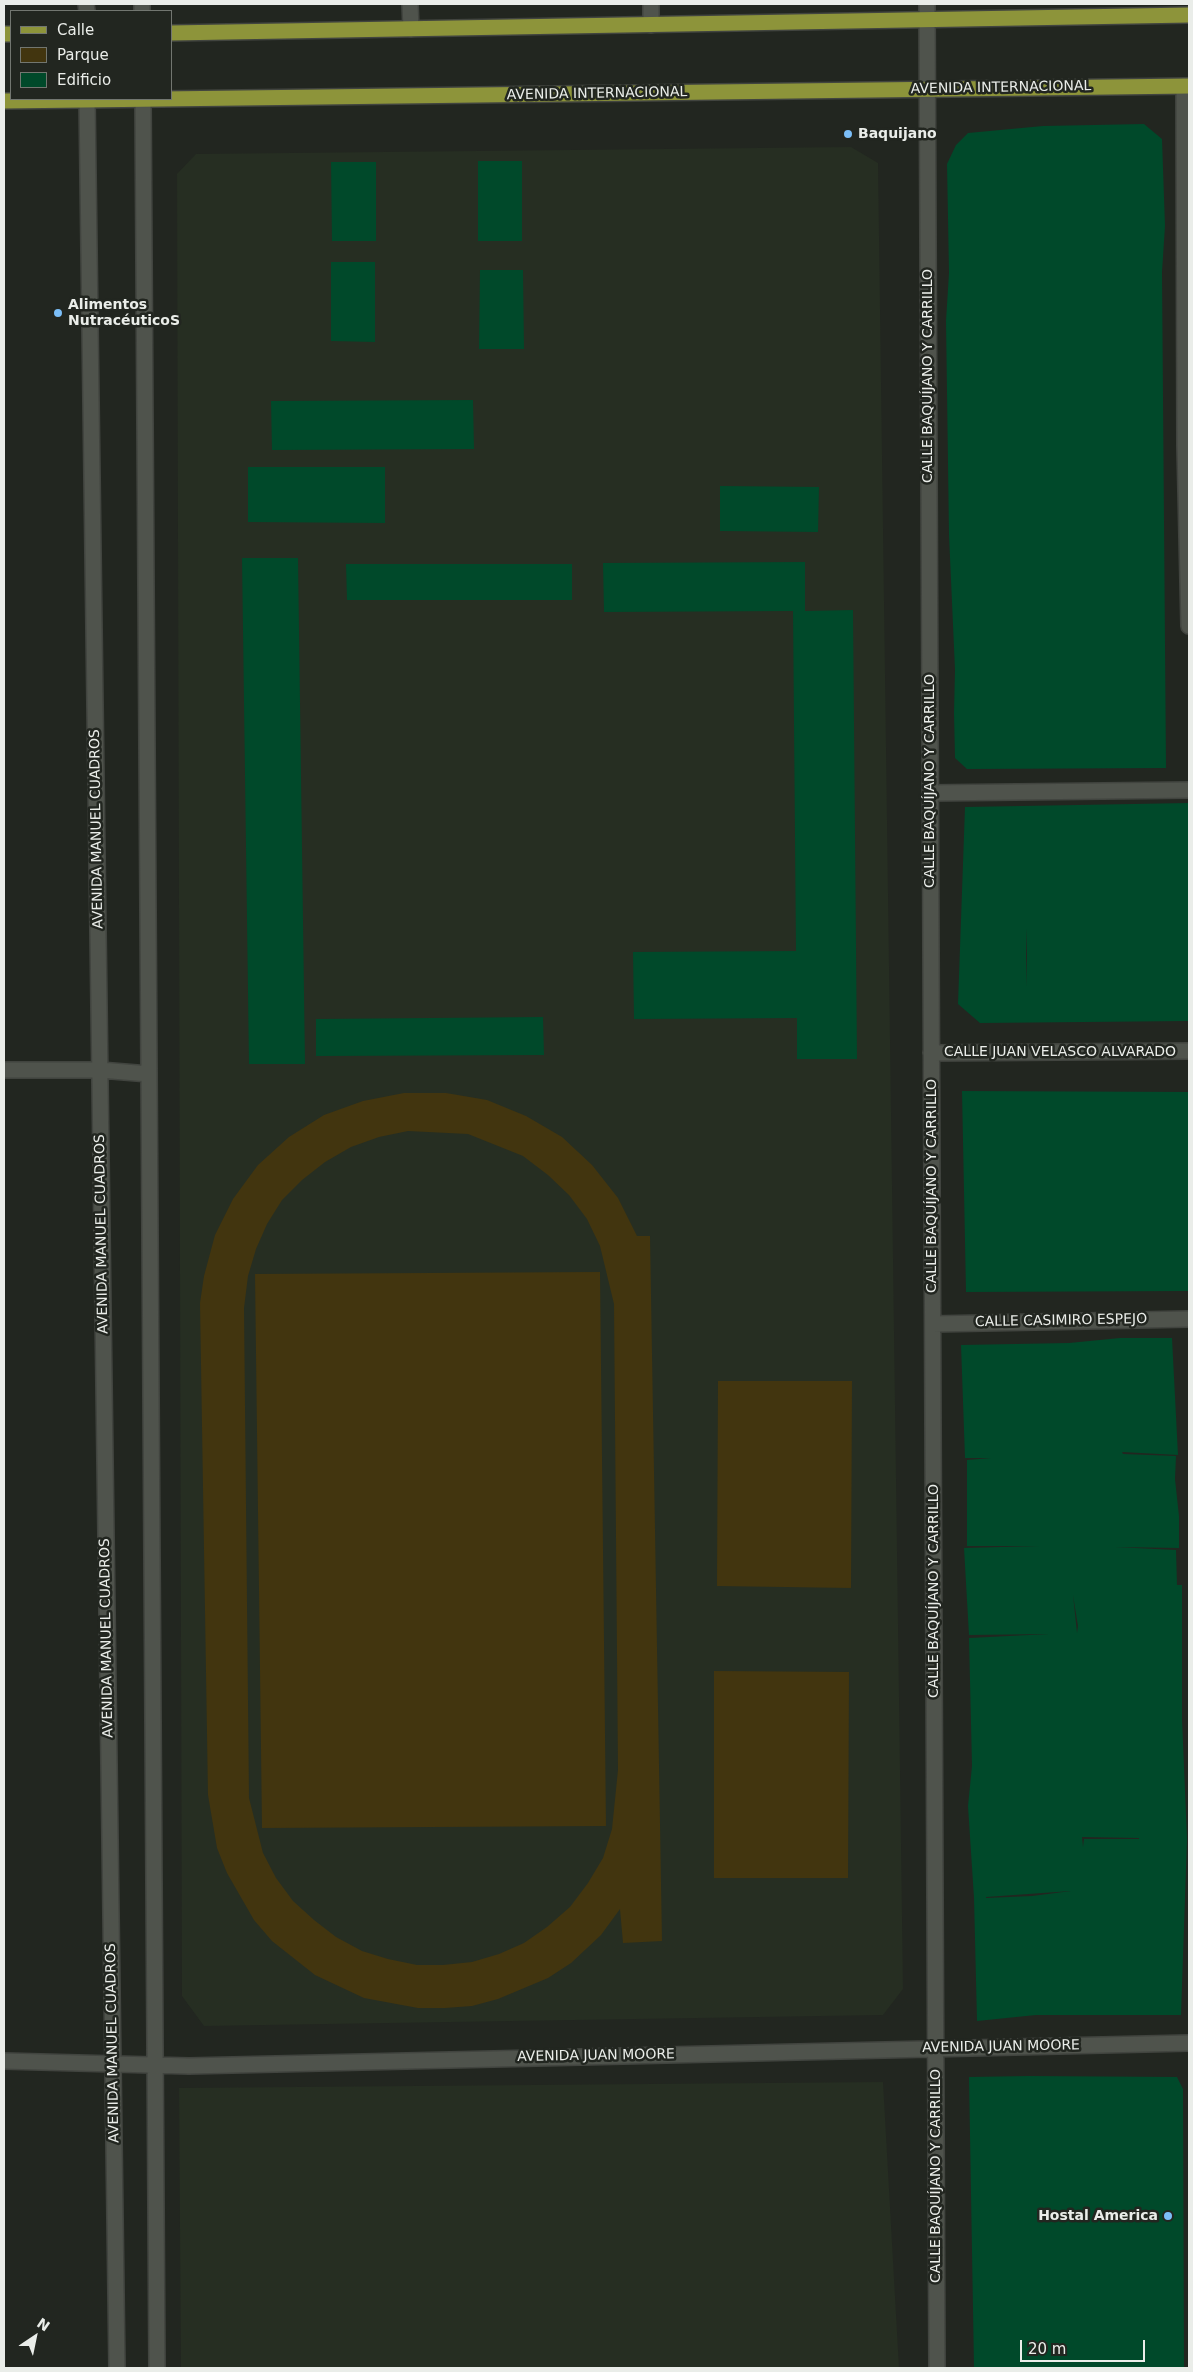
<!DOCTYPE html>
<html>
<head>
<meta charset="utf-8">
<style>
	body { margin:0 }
	#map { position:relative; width:1193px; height:2372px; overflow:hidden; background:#222620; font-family:"DejaVu Sans",sans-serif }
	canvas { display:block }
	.frame { position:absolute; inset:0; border:5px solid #eaede9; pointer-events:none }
	.legend { position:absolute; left:10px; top:10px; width:162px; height:90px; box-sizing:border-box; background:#222620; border:1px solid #727670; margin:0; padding:6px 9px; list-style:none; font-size:15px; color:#eaede9 }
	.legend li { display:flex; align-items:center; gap:10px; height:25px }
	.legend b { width:25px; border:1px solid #727670 }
	.north { position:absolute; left:10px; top:2312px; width:50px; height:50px; -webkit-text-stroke:4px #222620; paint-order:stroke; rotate:34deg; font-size:14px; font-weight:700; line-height:20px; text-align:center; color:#eaede9 }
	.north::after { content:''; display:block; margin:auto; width:18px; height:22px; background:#eaede9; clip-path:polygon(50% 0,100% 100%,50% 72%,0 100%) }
	.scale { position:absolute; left:1020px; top:2340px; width:125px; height:22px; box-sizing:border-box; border:2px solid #eaede9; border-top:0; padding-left:6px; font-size:15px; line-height:18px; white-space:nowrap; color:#eaede9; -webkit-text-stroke:4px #222620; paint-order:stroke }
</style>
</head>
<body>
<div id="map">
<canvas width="1193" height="2372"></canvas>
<div class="frame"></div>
<ul class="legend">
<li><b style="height:6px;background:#8d943a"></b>Calle</li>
<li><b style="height:14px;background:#42350f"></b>Parque</li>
<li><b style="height:14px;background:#00492a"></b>Edificio</li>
</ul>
<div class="north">N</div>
<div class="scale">20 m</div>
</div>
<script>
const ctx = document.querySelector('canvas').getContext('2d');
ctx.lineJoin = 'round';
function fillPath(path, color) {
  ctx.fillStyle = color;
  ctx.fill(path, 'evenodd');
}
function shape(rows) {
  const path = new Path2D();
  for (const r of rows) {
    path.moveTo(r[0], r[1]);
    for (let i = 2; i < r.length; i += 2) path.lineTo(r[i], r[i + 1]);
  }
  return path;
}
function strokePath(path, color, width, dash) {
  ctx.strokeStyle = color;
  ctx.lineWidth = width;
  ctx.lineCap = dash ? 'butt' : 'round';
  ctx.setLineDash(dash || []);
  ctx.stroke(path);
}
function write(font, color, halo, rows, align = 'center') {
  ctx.font = font + ' "DejaVu Sans",sans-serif';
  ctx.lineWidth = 5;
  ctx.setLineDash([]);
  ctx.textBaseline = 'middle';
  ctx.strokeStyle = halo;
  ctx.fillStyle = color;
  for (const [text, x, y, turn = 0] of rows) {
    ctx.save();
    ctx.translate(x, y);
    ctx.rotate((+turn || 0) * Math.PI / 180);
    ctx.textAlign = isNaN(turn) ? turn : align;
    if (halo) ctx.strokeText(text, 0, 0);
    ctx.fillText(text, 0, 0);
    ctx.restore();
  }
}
fillPath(shape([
	[851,147,878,163,903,1989,883,2015,204,2026,182,1996,177,174,196,154],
	[883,2082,899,2368,181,2368,179,2088]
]), '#262e22');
fillPath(shape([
	[404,1093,446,1093,487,1100,526,1116,562,1137,592,1165,618,1198,637,1236,650,1236,662,1941,623,1943,620,1909,601,1935,571,1963,548,1978,498,1999,472,2006,445,2008,418,2008,364,1998,315,1975,272,1941,254,1920,227,1873,217,1848,208,1795,200,1303,204,1276,215,1235,233,1199,258,1165,289,1137,324,1115,363,1101],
	[408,1131,468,1134,523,1156,548,1175,569,1195,587,1219,600,1246,614,1304,618,1770,612,1829,603,1858,588,1883,570,1907,547,1927,524,1943,499,1954,472,1962,443,1965,417,1965,388,1959,362,1951,336,1937,314,1920,293,1901,276,1878,263,1853,249,1798,244,1308,248,1276,256,1249,267,1224,282,1200,302,1180,325,1162,351,1147,379,1137],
	[600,1272,606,1826,262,1828,255,1274],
	[718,1381,852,1381,851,1588,717,1586],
	[714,1671,849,1672,848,1878,714,1878]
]), '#42350f');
fillPath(shape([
	[1144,124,1162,139,1165,226,1162,272,1166,768,967,769,955,758,954,713,955,670,949,535,946,321,949,273,947,164,956,145,968,133,1043,126],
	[478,161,522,161,522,241,478,241],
	[331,162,376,162,376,241,332,241],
	[331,262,375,262,375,342,331,341],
	[480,270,523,270,524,349,479,349],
	[473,400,474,449,272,450,271,401],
	[248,467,385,467,385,523,248,522],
	[720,486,819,487,818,532,720,531],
	[242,558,298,558,305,1064,249,1064],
	[805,562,805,611,853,610,857,1059,797,1059,797,1018,634,1019,633,952,796,951,793,611,604,612,603,563],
	[346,564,572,564,572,600,347,600],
	[1189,803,1189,1021,980,1023,958,1004,965,807],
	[1027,928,1027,987,1026,955],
	[543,1017,544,1055,316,1056,316,1019],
	[962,1091,1189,1092,1189,1291,966,1292],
	[1120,1338,1172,1338,1178,1455,1122,1452,1123,1454,1176,1456,1175,1479,1179,1516,1179,1548,1115,1547,1176,1550,1177,1585,1182,1585,1182,1719,1187,1839,1181,2015,1036,2015,977,2021,974,1898,968,1806,972,1766,969,1638,1049,1634,969,1635,964,1548,1039,1546,967,1546,967,1460,991,1458,965,1458,961,1345,1069,1343],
	[1073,1595,1078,1626,1077,1633],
	[1082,1837,1139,1838,1139,1839,1084,1839,1083,1847],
	[1071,1891,1032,1896,986,1898,986,1897],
	[1029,2076,1177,2077,1183,2089,1184,2368,974,2368,969,2077]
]), '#00492a');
const minor = shape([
	[86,4,87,11],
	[142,4,142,11],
	[410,4,411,29],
	[651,4,651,25],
	[927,4,937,2368],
	[1184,86,1185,446,1189,626],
	[87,99,117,2368],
	[143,99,157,2368],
	[930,793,1189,790],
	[931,1053,1189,1051],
	[4,1070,100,1070,149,1074],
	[933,1324,1189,1319],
	[4,2061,189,2066,1189,2043]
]);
const major = shape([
	[171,33,1189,15],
	[4,34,11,34],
	[4,101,1189,86]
]);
strokePath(minor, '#41443f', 18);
strokePath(major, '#41443f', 18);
strokePath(minor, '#4f534c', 15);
strokePath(major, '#8d943a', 15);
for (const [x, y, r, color] of [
	[848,134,5,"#7bbef8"],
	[58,313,5,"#7bbef8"],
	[1168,2216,5,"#7bbef8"]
]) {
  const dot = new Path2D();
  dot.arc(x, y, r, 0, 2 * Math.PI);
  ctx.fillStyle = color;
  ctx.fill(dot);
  strokePath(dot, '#222620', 2);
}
write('14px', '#eaede9', '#222620', [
	["AVENIDA INTERNACIONAL",1001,88,-1],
	["AVENIDA INTERNACIONAL",597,94,-1],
	["CALLE BAQUÍJANO Y CARRILLO",928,376,-90],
	["CALLE BAQUÍJANO Y CARRILLO",930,781,-90],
	["AVENIDA MANUEL CUADROS",97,829,-91],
	["CALLE JUAN VELASCO ALVARADO",1060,1052],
	["CALLE BAQUÍJANO Y CARRILLO",932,1186,-90],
	["AVENIDA MANUEL CUADROS",102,1234,-91],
	["CALLE CASIMIRO ESPEJO",1061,1321,-1],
	["CALLE BAQUÍJANO Y CARRILLO",934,1591,-90],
	["AVENIDA MANUEL CUADROS",107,1638,-91],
	["AVENIDA MANUEL CUADROS",113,2043,-91],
	["AVENIDA JUAN MOORE",1001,2047,-1],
	["AVENIDA JUAN MOORE",596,2056,-1],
	["CALLE BAQUÍJANO Y CARRILLO",936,2176,-90]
]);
write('bold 14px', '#eaede9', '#222620', [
	["Baquijano",858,134],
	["Alimentos",68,305],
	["NutracéuticoS",68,321],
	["Hostal America",1158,2216,"right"]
], 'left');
</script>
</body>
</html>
